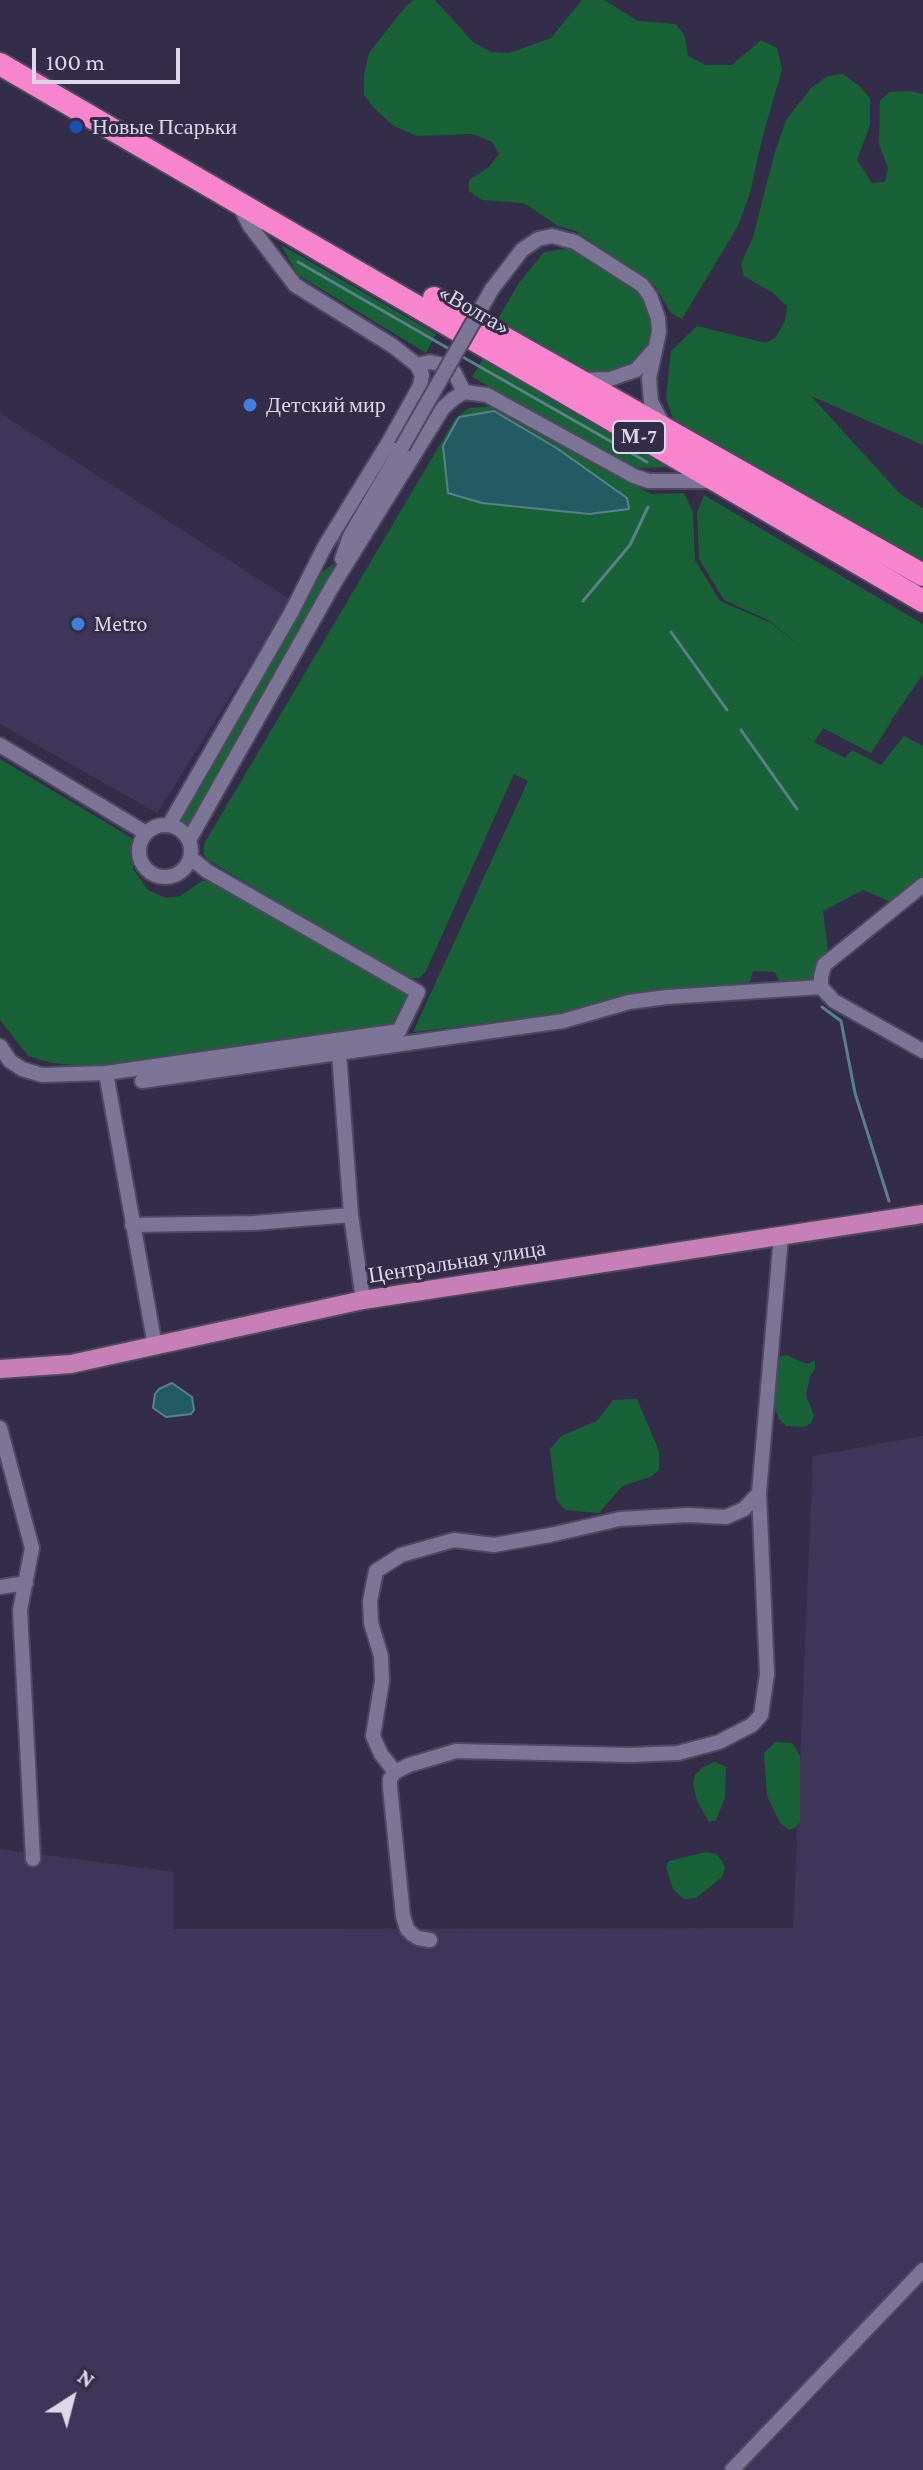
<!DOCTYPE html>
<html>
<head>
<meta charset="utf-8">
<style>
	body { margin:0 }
	#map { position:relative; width:923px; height:2470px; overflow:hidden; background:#342d49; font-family:"Crimson Pro",serif }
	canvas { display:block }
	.north { position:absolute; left:32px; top:2358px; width:80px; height:80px; -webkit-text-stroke:6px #342d49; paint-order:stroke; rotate:36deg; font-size:22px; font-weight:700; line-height:32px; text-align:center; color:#dcd8ea }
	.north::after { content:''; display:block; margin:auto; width:28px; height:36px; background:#dcd8ea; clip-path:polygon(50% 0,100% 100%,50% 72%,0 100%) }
	.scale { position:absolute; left:32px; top:48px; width:148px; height:36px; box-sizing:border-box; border:4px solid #dcd8ea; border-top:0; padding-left:10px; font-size:24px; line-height:28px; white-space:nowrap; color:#dcd8ea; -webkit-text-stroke:6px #342d49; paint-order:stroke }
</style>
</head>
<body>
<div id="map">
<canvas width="923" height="2470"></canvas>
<div class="north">N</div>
<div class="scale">100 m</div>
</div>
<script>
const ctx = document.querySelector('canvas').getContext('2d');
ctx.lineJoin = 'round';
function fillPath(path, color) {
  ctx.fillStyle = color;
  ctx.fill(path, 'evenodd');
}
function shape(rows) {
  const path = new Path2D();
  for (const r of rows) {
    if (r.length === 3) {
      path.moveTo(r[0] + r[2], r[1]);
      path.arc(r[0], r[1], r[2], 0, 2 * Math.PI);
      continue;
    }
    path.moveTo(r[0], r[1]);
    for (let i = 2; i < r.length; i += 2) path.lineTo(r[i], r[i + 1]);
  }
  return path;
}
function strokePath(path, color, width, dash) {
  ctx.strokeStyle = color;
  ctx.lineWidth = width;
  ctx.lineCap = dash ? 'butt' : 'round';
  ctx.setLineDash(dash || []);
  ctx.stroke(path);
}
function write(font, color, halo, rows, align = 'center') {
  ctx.font = font + ' "Crimson Pro",serif';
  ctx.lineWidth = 6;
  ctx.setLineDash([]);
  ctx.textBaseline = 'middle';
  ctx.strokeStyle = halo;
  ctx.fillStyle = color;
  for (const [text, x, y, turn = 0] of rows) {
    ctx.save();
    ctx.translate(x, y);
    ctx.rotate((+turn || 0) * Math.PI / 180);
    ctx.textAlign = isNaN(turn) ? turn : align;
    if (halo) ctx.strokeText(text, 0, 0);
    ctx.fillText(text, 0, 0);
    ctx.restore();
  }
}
fillPath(shape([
	[0,413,291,600,157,813,0,724],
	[923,1436,923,2470,0,2470,0,1849,174,1872,174,1929,793,1928,813,1456]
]), '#3e3659');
fillPath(shape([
	[413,0,435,0,473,42,491,52,509,53,551,38,582,0,604,0,638,21,676,24,685,36,688,56,705,65,732,65,761,40,777,48,782,69,762,139,750,193,738,226,682,319,671,313,655,286,576,231,558,226,524,203,482,200,469,191,469,180,489,167,499,154,492,142,473,134,417,136,394,126,374,108,364,95,364,76,369,53,405,7],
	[843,74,858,85,870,98,870,125,857,160,872,183,885,182,888,168,879,144,880,100,890,92,911,91,923,94,923,445,811,396,900,494,923,508,923,563,675,425,666,398,671,351,697,326,766,343,775,338,785,321,787,306,773,293,744,276,741,264,753,237,774,155,786,120,811,88,828,76],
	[281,245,436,334,426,353,298,275],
	[572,248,644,296,654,317,652,345,633,365,611,372,577,373,494,325,519,283,544,252],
	[483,359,668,467,635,468,472,377],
	[494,406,651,494,684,493,693,512,695,560,720,601,771,623,801,647,770,621,724,600,699,559,697,512,704,495,923,624,923,674,893,718,890,718,892,720,871,753,823,728,814,742,845,758,852,750,881,765,904,736,923,746,923,877,889,901,863,890,823,911,828,951,816,976,808,982,780,983,775,972,753,971,750,982,641,996,560,1014,413,1032,528,781,514,774,426,971,419,978,406,978,208,860,204,855,204,844,455,419,469,408],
	[334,563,329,583,189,828,177,820,318,576],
	[0,759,130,837,134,843,133,869,148,890,166,898,180,896,202,881,214,881,405,994,409,1000,399,1028,103,1068,52,1063,28,1056,0,1020],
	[786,1355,807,1364,815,1360,815,1369,810,1376,806,1395,814,1416,811,1423,804,1427,786,1426,779,1419,773,1404,776,1366,780,1357],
	[637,1399,659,1451,659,1470,650,1477,622,1486,599,1513,565,1510,556,1499,550,1449,561,1436,597,1421,613,1400],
	[775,1742,792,1743,800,1756,800,1821,796,1827,789,1830,780,1823,767,1796,764,1753],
	[715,1762,726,1767,725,1798,716,1820,709,1822,697,1801,693,1784,695,1775,703,1767],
	[706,1852,716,1854,722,1861,725,1868,722,1877,696,1898,684,1899,673,1889,666,1867,669,1861]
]), '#196136');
const water = shape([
	[494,411,558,449,627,498,629,509,589,514,482,503,448,493,443,446,459,417,494,411],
	[172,1383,192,1397,194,1410,191,1414,166,1417,153,1408,155,1394,159,1389,172,1383]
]);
fillPath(water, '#235b65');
strokePath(water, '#5a808d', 2);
strokePath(shape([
	[298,262,451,350],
	[461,356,647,462],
	[583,601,630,545,648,507],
	[671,632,727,710],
	[741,730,797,809],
	[822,1007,841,1021,855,1093,889,1201]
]), '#5a808d', 3);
const minor = shape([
	[492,289,522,250,538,239,552,236,575,242,642,285,650,296,658,318,659,332,649,378,651,402,665,428],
	[417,365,430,362,448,366,454,372,464,392],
	[580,380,610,379,636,370,653,351],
	[342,559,350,536,402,447],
	[0,745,146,833],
	[165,851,26],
	[169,825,291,613,325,546,390,440,420,386,422,375,417,365,393,346,295,285,250,226,239,205],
	[189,840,333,585,443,408,453,399,464,392,487,395,634,476,649,481,713,481],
	[923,885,824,965,821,977,821,987,834,1001,923,1051],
	[0,1046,10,1061,22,1069,42,1075,106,1073,155,1346],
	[339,1054,351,1215,363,1300],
	[106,1073,399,1031,418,992,207,871,191,858],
	[142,1081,563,1021,629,1002,667,997,821,987],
	[132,1225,254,1223,351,1215],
	[0,1428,32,1548,20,1610,33,1859],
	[0,1587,26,1583],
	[395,1772,381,1754,373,1736,382,1681,381,1656,371,1623,370,1601,376,1571,401,1555,454,1540,494,1545,550,1535,620,1519,688,1515,726,1517,744,1509,759,1493],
	[430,1940,418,1938,412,1934,407,1929,403,1916,390,1787,390,1779,395,1772,409,1765,456,1751,630,1755,678,1753,719,1742,752,1725,761,1715,767,1674,759,1493,781,1236],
	[732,2470,923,2270]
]);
const major = shape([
	[0,1369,71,1364,363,1300,923,1214]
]);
const highway = shape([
	[0,64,923,601],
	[434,298,923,575]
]);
strokePath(minor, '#4e4860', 18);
strokePath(major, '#4e4860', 22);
strokePath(highway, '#4e4860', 26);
strokePath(minor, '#7c7596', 14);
strokePath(major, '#c67fb7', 18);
strokePath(highway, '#f885cd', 22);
const minorBridge = shape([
	[402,447,492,289]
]);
strokePath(minorBridge, '#4e4860', 18, []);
strokePath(minorBridge, '#7c7596', 14);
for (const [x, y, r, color] of [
	[76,127,8,"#1a4fb4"],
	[250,405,8,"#3f7fe0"],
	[78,624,8,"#3f7fe0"]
]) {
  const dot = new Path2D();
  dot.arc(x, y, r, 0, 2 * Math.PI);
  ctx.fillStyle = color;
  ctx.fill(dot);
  strokePath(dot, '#342d49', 3);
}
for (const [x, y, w] of [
	[639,437,52]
]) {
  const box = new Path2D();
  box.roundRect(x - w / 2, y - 16, w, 32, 6);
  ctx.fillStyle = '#342d49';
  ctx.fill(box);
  strokePath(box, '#dcd8ea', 2);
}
write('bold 20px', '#dcd8ea', null, [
	["М-7",639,437]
]);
write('22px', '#dcd8ea', '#342d49', [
	["Новые Псарьки",92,127],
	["Детский мир",266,405],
	["Metro",94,624]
], 'left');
write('22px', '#dcd8ea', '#342d49', [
	["«Волга»",474,310,30],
	["Центральная улица",457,1262,-9]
]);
</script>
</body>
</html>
